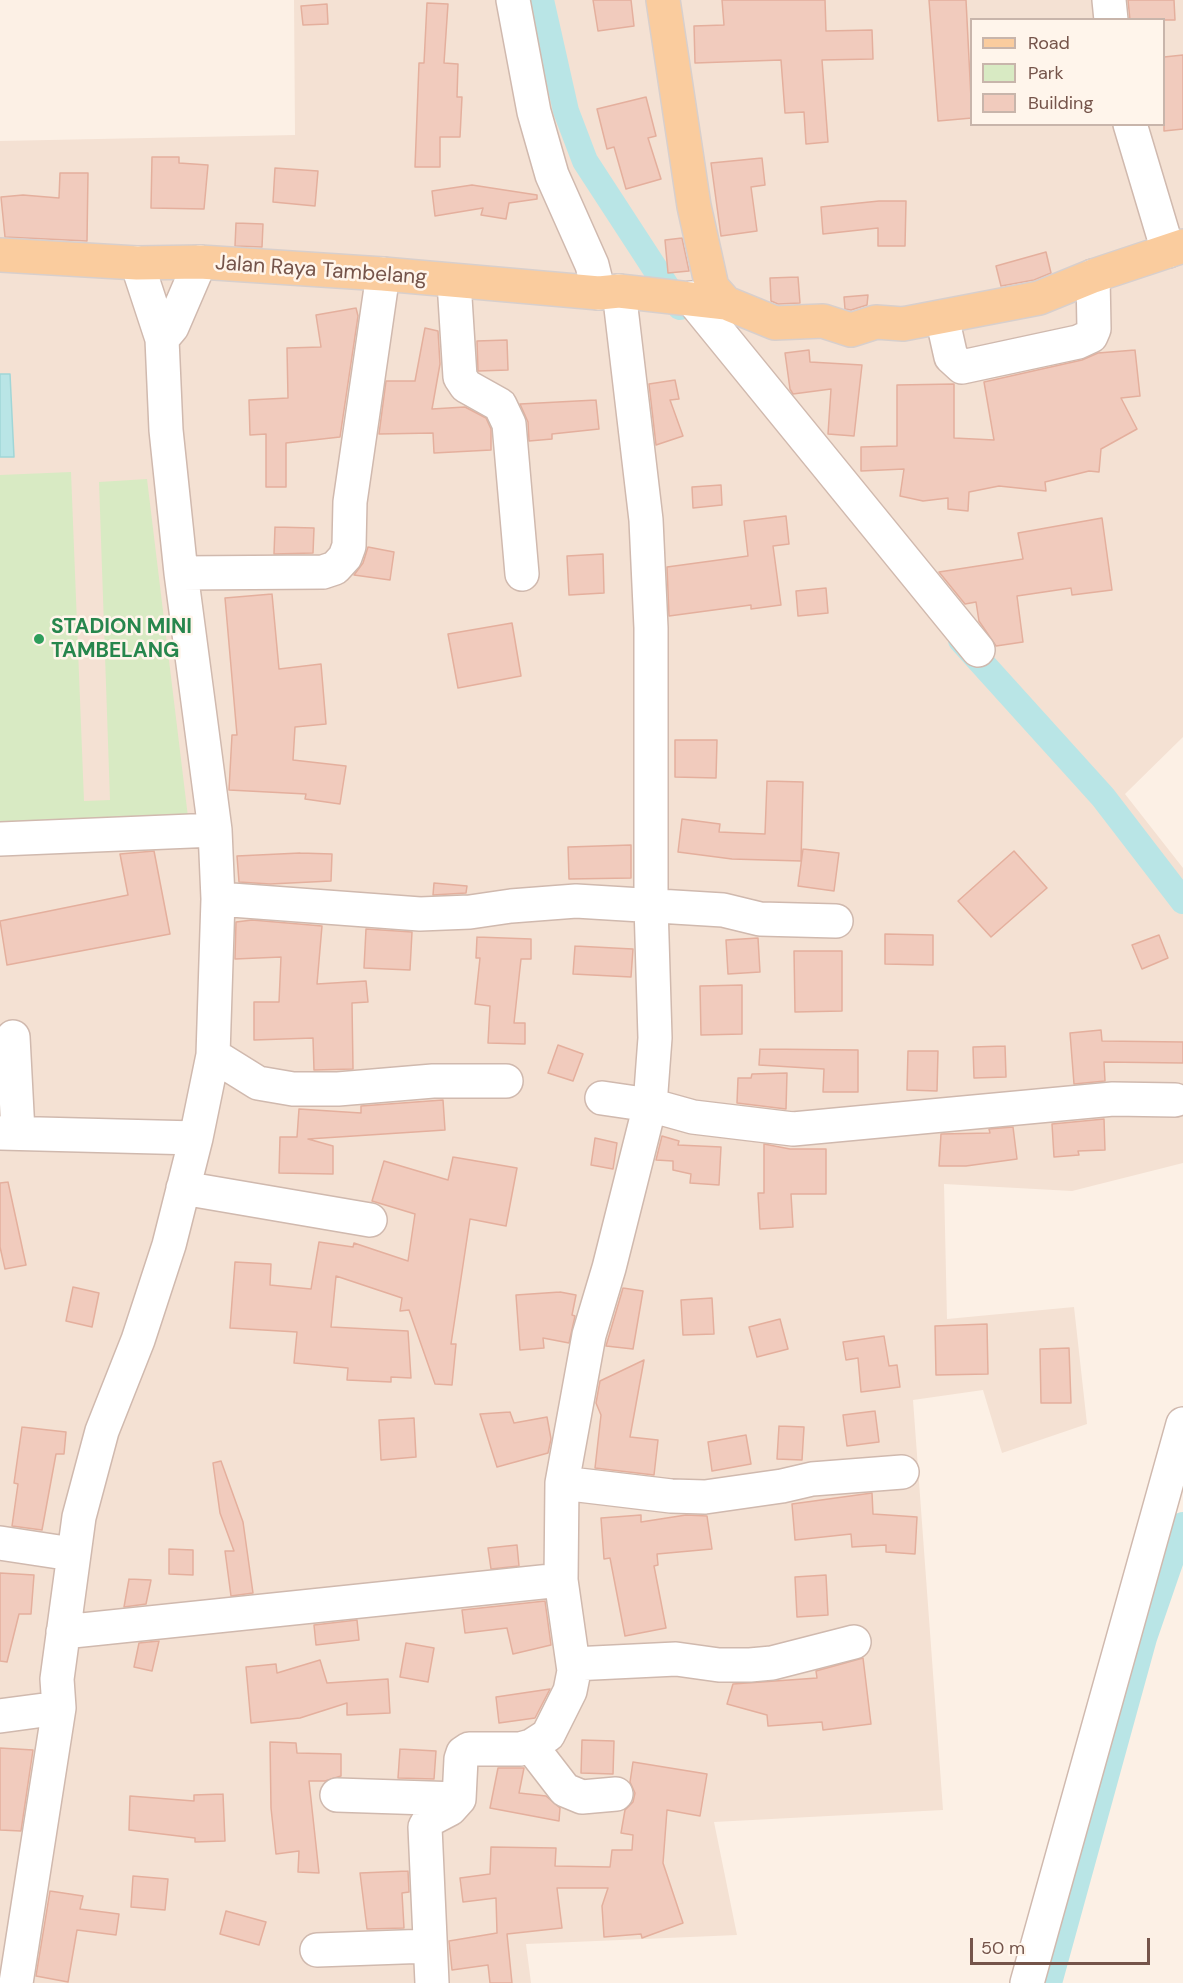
<!DOCTYPE html>
<html>
<head>
<meta charset="utf-8">
<style>
	body { margin:0 }
	#map { position:relative; width:1183px; height:1983px; overflow:hidden; background:#fcf0e5; font-family:"DM Sans",sans-serif }
	canvas { display:block }
	.legend { position:absolute; left:970px; top:18px; width:195px; height:108px; box-sizing:border-box; background:#fff5eb; border:2px solid #c8b5ab; margin:0; padding:8px 10px; list-style:none; font-size:18px; color:#75544a }
	.legend li { display:flex; align-items:center; gap:12px; height:30px }
	.legend b { width:30px; border:2px solid #c8b5ab }
	.scale { position:absolute; left:970px; top:1938px; width:180px; height:27px; box-sizing:border-box; border:3px solid #75544a; border-top:0; padding-left:8px; font-size:18px; line-height:21px; white-space:nowrap; color:#75544a; -webkit-text-stroke:4px #fff5eb; paint-order:stroke }
</style>
</head>
<body>
<div id="map">
<canvas width="1183" height="1983"></canvas>
<ul class="legend">
<li><b style="height:8px;background:#facc9e"></b>Road</li>
<li><b style="height:16px;background:#d8eac3"></b>Park</li>
<li><b style="height:16px;background:#f1cbbd"></b>Building</li>
</ul>
<div class="scale">50 m</div>
</div>
<script>
const ctx = document.querySelector('canvas').getContext('2d');
ctx.lineJoin = 'round';
function fillPath(path, color) {
  ctx.fillStyle = color;
  ctx.fill(path, 'evenodd');
}
function shape(rows) {
  const path = new Path2D();
  for (const r of rows) {
    path.moveTo(r[0], r[1]);
    for (let i = 2; i < r.length; i += 2) path.lineTo(r[i], r[i + 1]);
  }
  return path;
}
function strokePath(path, color, width, dash) {
  ctx.strokeStyle = color;
  ctx.lineWidth = width;
  ctx.lineCap = dash ? 'butt' : 'round';
  ctx.setLineDash(dash || []);
  ctx.stroke(path);
}
function write(font, color, halo, rows, align = 'center') {
  ctx.font = font + ' "DM Sans",sans-serif';
  ctx.lineWidth = 5;
  ctx.setLineDash([]);
  ctx.textBaseline = 'middle';
  ctx.strokeStyle = halo;
  ctx.fillStyle = color;
  for (const [text, x, y, turn = 0] of rows) {
    ctx.save();
    ctx.translate(x, y);
    ctx.rotate((+turn || 0) * Math.PI / 180);
    ctx.textAlign = isNaN(turn) ? turn : align;
    if (halo) ctx.strokeText(text, 0, 0);
    ctx.fillText(text, 0, 0);
    ctx.restore();
  }
}
fillPath(shape([
	[294,0,1183,0,1183,737,1125,794,1183,868,1183,1163,1072,1191,944,1184,947,1319,1074,1307,1087,1424,1002,1453,983,1390,913,1400,943,1810,714,1822,737,1935,526,1944,531,1983,0,1983,0,141,295,135],
	[972,20,1164,20,1164,124,972,124]
]), '#f4e1d3');
fillPath(shape([
	[71,472,84,801,110,800,99,482,147,479,188,817,0,828,0,475]
]), '#d8eac3');
const water = shape([
	[0,374,10,374,14,457,0,457,0,374]
]);
fillPath(water, '#b9e5e6');
strokePath(water, '#a0d6d7', 1.5);
strokePath(shape([
	[541,0,566,111,585,161,680,307],
	[961,640,1103,797,1183,901],
	[1049,1983,1144,1638,1183,1525]
]), '#b9e5e6', 26);
const building = shape([
	[593,0,631,0,634,26,598,31,593,0],
	[722,0,825,0,826,31,872,30,873,59,822,60,828,142,806,144,804,112,785,113,781,60,695,63,694,26,724,25,722,0],
	[929,0,966,0,972,118,938,121,929,0],
	[1128,0,1174,0,1175,20,1130,20,1128,0],
	[427,3,448,4,444,63,458,64,457,97,462,97,460,137,440,137,440,167,415,167,419,63,424,63,427,3],
	[327,4,328,24,303,25,301,6,327,4],
	[1183,55,1183,129,1164,131,1164,57,1183,55],
	[646,97,656,136,648,138,661,179,626,189,614,147,607,149,597,109,646,97],
	[152,157,179,157,179,163,208,165,204,209,151,208,152,157],
	[762,158,765,185,751,187,757,231,721,236,711,163,762,158],
	[275,168,318,171,315,206,273,202,275,168],
	[60,173,88,173,87,241,5,237,1,197,23,195,59,198,60,173],
	[472,185,537,195,537,199,509,203,506,219,481,215,483,208,435,216,432,191,472,185],
	[879,201,906,201,905,246,878,246,878,228,823,234,821,207,879,201],
	[236,223,263,224,262,247,235,246,236,223],
	[682,238,689,271,668,273,665,240,682,238],
	[1046,252,1051,273,1034,280,1001,286,996,266,1046,252],
	[798,277,800,303,778,304,771,301,770,278,798,277],
	[868,295,867,305,851,310,845,309,844,297,868,295],
	[356,308,358,316,340,437,286,443,286,487,266,487,266,434,250,435,249,400,288,398,287,348,321,347,316,315,356,308],
	[425,328,438,331,440,364,432,409,465,407,486,418,491,429,491,450,434,453,433,433,379,434,386,381,415,381,425,328],
	[507,340,508,370,478,371,477,341,507,340],
	[809,350,810,362,862,365,854,436,828,434,831,389,793,394,790,389,785,353,809,350],
	[1135,350,1140,396,1121,398,1137,429,1101,449,1099,472,1089,471,1045,482,1046,491,999,486,969,492,968,511,948,509,948,498,923,501,900,496,904,469,861,471,861,447,897,446,897,385,954,384,954,438,994,440,984,382,1082,360,1098,353,1135,350],
	[675,380,679,399,670,400,683,436,656,445,649,384,675,380],
	[596,400,599,429,552,434,552,439,529,441,528,422,520,404,596,400],
	[721,485,722,505,693,508,692,487,721,485],
	[786,516,789,544,773,546,781,605,751,609,751,605,669,616,667,567,748,556,744,521,786,516],
	[1102,518,1112,590,1072,595,1071,588,1017,596,1023,642,996,646,979,621,976,602,965,604,939,572,1023,559,1018,533,1102,518],
	[275,527,314,528,313,553,274,554,275,527],
	[368,547,394,552,390,580,354,575,363,563,368,547],
	[603,554,604,593,569,595,567,556,603,554],
	[826,588,828,613,798,616,796,591,826,588],
	[272,594,279,669,321,664,326,724,295,727,293,760,346,766,340,804,305,799,306,794,229,790,232,735,237,735,225,598,272,594],
	[512,623,521,676,458,688,448,634,512,623],
	[675,740,717,740,716,778,675,777,675,740],
	[767,781,803,782,801,861,732,859,678,852,682,819,720,824,719,832,765,834,767,781],
	[631,845,631,878,569,879,568,847,631,845],
	[803,849,839,853,834,891,798,886,803,849],
	[154,851,170,934,7,965,0,921,128,895,120,854,154,851],
	[1014,851,1047,888,991,937,958,901,1014,851],
	[300,853,332,854,331,881,270,884,239,882,237,856,300,853],
	[434,883,467,886,466,893,433,895,434,883],
	[252,920,322,926,317,984,366,981,368,1002,352,1003,353,1069,314,1070,313,1038,254,1040,254,1002,279,1002,281,957,235,959,236,922,252,920],
	[366,929,412,932,410,970,364,968,366,929],
	[885,934,933,935,933,965,885,964,885,934],
	[1159,935,1168,958,1142,969,1132,945,1159,935],
	[477,937,531,939,531,959,521,959,514,1023,525,1023,525,1044,488,1043,490,1006,475,1004,480,958,476,958,477,937],
	[758,938,760,972,728,974,726,940,758,938],
	[575,946,633,949,631,977,573,974,575,946],
	[794,951,842,951,842,1011,795,1012,794,951],
	[742,985,742,1034,701,1035,700,986,742,985],
	[1101,1030,1102,1041,1183,1042,1183,1063,1104,1062,1105,1081,1074,1084,1070,1033,1101,1030],
	[558,1045,583,1054,573,1081,548,1073,558,1045],
	[1005,1046,1006,1077,974,1078,973,1047,1005,1046],
	[760,1049,858,1050,858,1092,823,1092,824,1069,759,1065,760,1049],
	[908,1051,938,1051,937,1091,907,1090,908,1051],
	[787,1073,786,1109,737,1103,738,1078,751,1078,752,1074,787,1073],
	[443,1100,445,1130,308,1139,333,1146,333,1174,279,1173,280,1137,297,1137,299,1109,361,1113,361,1106,443,1100],
	[1104,1119,1105,1150,1078,1151,1079,1155,1054,1157,1052,1124,1104,1119],
	[1013,1127,1017,1159,966,1166,939,1166,941,1134,990,1133,989,1129,1013,1127],
	[662,1136,679,1141,678,1145,721,1147,719,1185,690,1183,691,1174,673,1170,673,1161,656,1160,662,1136],
	[595,1138,617,1143,613,1169,591,1165,595,1138],
	[764,1144,790,1149,826,1149,826,1194,791,1194,793,1227,760,1229,758,1193,764,1193,764,1144],
	[453,1157,517,1168,506,1226,470,1219,451,1344,456,1344,452,1385,435,1384,409,1310,400,1311,402,1298,336,1276,331,1327,408,1331,411,1378,391,1377,391,1382,347,1380,348,1368,294,1363,297,1332,230,1328,235,1262,271,1264,270,1285,311,1289,319,1242,353,1247,354,1243,408,1261,415,1214,372,1201,384,1161,448,1180,453,1157],
	[8,1182,26,1265,5,1269,0,1247,0,1183,8,1182],
	[73,1287,99,1293,92,1327,66,1321,73,1287],
	[623,1288,643,1291,633,1349,606,1346,623,1288],
	[560,1292,576,1295,572,1315,575,1316,569,1343,543,1338,544,1348,520,1350,516,1295,560,1292],
	[712,1298,714,1334,683,1335,681,1300,712,1298],
	[780,1319,788,1349,757,1357,749,1327,780,1319],
	[987,1324,988,1374,936,1375,935,1326,987,1324],
	[884,1336,889,1366,897,1365,900,1387,861,1392,858,1358,846,1360,843,1342,884,1336],
	[1069,1348,1071,1403,1041,1403,1040,1349,1069,1348],
	[644,1360,630,1437,658,1440,654,1475,595,1468,601,1415,596,1403,600,1381,644,1360],
	[875,1411,879,1442,847,1446,843,1415,875,1411],
	[510,1412,514,1423,547,1417,551,1439,548,1453,497,1467,480,1414,510,1412],
	[414,1418,416,1457,381,1460,379,1420,414,1418],
	[779,1426,804,1427,802,1460,777,1459,779,1426],
	[22,1427,66,1432,64,1454,56,1454,42,1530,12,1526,18,1484,14,1483,22,1427],
	[746,1435,751,1464,712,1471,708,1442,746,1435],
	[221,1461,243,1522,253,1593,231,1596,225,1551,234,1551,220,1513,213,1463,221,1461],
	[872,1493,873,1514,917,1517,915,1554,886,1552,886,1545,852,1547,851,1534,795,1540,792,1504,872,1493],
	[641,1515,641,1522,686,1515,707,1516,712,1549,657,1554,658,1565,654,1566,666,1628,625,1636,610,1558,604,1559,601,1518,641,1515],
	[517,1545,519,1566,491,1569,488,1548,517,1545],
	[169,1549,193,1550,193,1575,169,1574,169,1549],
	[0,1573,34,1575,31,1614,19,1614,7,1662,0,1661,0,1573],
	[826,1575,828,1615,797,1617,795,1577,826,1575],
	[129,1579,151,1580,146,1604,124,1607,129,1579],
	[545,1601,551,1645,513,1654,507,1628,465,1633,462,1610,545,1601],
	[357,1620,359,1640,316,1645,314,1625,357,1620],
	[159,1641,152,1671,134,1667,139,1643,159,1641],
	[406,1643,434,1648,428,1682,400,1677,406,1643],
	[863,1658,871,1724,823,1730,822,1722,768,1726,767,1715,727,1704,733,1684,817,1678,816,1671,863,1658],
	[320,1660,327,1683,388,1679,390,1713,347,1715,347,1703,300,1718,251,1723,246,1667,276,1664,277,1673,320,1660],
	[550,1689,535,1718,499,1723,496,1697,550,1689],
	[582,1740,614,1741,613,1774,581,1773,582,1740],
	[270,1742,296,1743,297,1753,341,1754,341,1776,325,1781,309,1781,319,1873,298,1872,299,1851,276,1854,271,1808,270,1742],
	[0,1748,33,1750,21,1831,0,1830,0,1748],
	[400,1749,436,1751,434,1779,398,1778,400,1749],
	[633,1762,707,1774,700,1816,667,1810,663,1863,683,1923,642,1938,641,1934,604,1937,602,1906,608,1888,557,1888,562,1928,507,1934,512,1983,490,1983,488,1965,452,1970,449,1941,497,1933,496,1898,463,1902,460,1878,490,1874,491,1847,556,1848,555,1866,610,1867,612,1850,632,1850,633,1835,621,1833,625,1810,633,1802,635,1793,630,1782,633,1762],
	[498,1768,524,1768,519,1793,546,1796,560,1808,559,1821,490,1808,498,1768],
	[223,1794,225,1841,195,1842,195,1838,129,1830,130,1796,194,1801,194,1795,223,1794],
	[408,1871,409,1892,402,1893,404,1928,367,1929,360,1873,408,1871],
	[133,1876,168,1879,165,1910,131,1907,133,1876],
	[50,1891,83,1896,80,1909,119,1914,116,1935,77,1930,68,1982,36,1976,50,1891],
	[226,1911,266,1922,259,1945,220,1934,226,1911]
]);
fillPath(building, '#f1cbbd');
strokePath(building, '#e4af9d', 1.5);
const minor = shape([
	[513,0,534,112,552,175,592,265,599,293],
	[1109,0,1111,20],
	[1130,124,1168,251],
	[454,282,460,377,466,386,500,405,509,424,522,574],
	[691,298,978,650],
	[942,317,951,357,962,367,1078,342,1091,336,1094,329,1093,276],
	[162,339,172,327,200,262],
	[181,573,323,572,335,568,345,557,349,546,350,502,383,274],
	[0,839,215,830],
	[218,899,420,914,470,912,511,906,576,901,723,910,760,919,836,921],
	[13,1037,18,1132],
	[213,1055,258,1083,293,1089,338,1089,433,1081,506,1081],
	[602,1098,650,1105,693,1117,793,1129,1113,1099,1175,1100],
	[0,1133,196,1138],
	[183,1188,370,1220],
	[562,1483,671,1496,705,1497,782,1486,812,1479,902,1472],
	[0,1543,72,1554],
	[63,1632,561,1580],
	[573,1664,676,1659,719,1665,750,1665,772,1663,854,1642],
	[0,1716,59,1708],
	[531,1746,565,1790,582,1797,616,1794],
	[337,1795,459,1799],
	[317,1950,430,1946],
	[16,1983,59,1708,57,1679,79,1517,102,1431,138,1340,169,1245,196,1138,213,1055,218,899,215,830,181,573,166,430,162,339,137,263],
	[432,1983,425,1827,429,1820,450,1809,459,1799,461,1759,463,1753,469,1749,520,1749,531,1746,548,1735,570,1691,574,1671,561,1580,562,1483,589,1335,609,1268,650,1105,655,1038,651,905,651,628,646,520,619,291],
	[1027,1983,1183,1424]
]);
const major = shape([
	[663,0,694,206,712,287,726,303],
	[0,255,137,263,200,262,383,274,599,293,619,291,726,303,775,323,823,321,851,330,876,322,903,324,1039,298,1093,276,1183,246]
]);
strokePath(minor, '#d0b9ae', 36);
strokePath(major, '#d8cfcc', 36);
strokePath(minor, '#fff', 33);
strokePath(major, '#facc9e', 33);
for (const [x, y, r, color] of [
	[39,639,6,"#2e9e5b"]
]) {
  const dot = new Path2D();
  dot.arc(x, y, r, 0, 2 * Math.PI);
  ctx.fillStyle = color;
  ctx.fill(dot);
  strokePath(dot, '#fff5eb', 2);
}
write('21px', '#75544a', '#fff5eb', [
	["Jalan Raya Tambelang",321,271,4]
]);
write('bold 21px', '#27864d', '#fff5eb', [
	["STADION MINI",51,627],
	["TAMBELANG",51,651]
], 'left');
</script>
</body>
</html>
